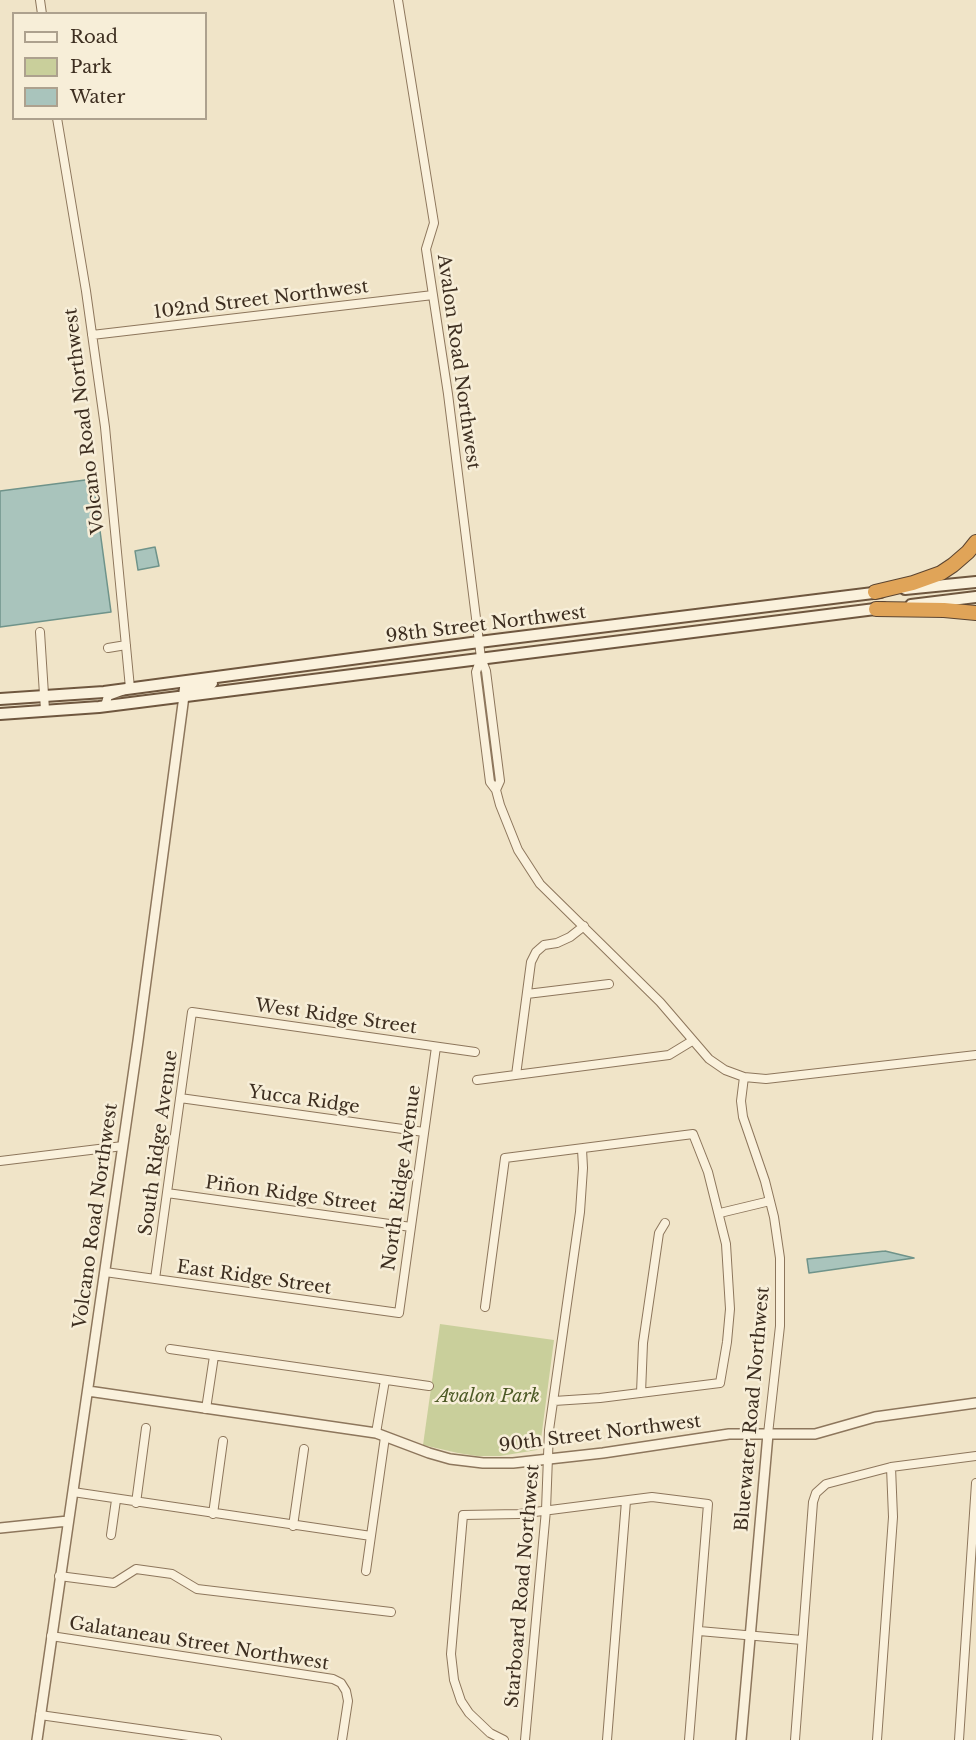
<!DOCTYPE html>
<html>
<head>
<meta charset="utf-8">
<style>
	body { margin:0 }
	#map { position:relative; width:976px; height:1740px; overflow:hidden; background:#f0e4c8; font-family:"Libre Baskerville",serif }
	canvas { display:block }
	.legend { position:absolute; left:12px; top:12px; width:195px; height:108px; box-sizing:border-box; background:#f7eed8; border:2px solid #ada18e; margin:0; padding:8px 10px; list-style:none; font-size:18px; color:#3d2e20 }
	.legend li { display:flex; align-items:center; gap:12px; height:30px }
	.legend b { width:30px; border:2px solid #ada18e }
</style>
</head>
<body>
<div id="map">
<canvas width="976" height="1740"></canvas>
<ul class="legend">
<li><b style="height:8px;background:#faf1dc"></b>Road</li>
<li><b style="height:16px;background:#c9cf9b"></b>Park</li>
<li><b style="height:16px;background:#a9c4bc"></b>Water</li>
</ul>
</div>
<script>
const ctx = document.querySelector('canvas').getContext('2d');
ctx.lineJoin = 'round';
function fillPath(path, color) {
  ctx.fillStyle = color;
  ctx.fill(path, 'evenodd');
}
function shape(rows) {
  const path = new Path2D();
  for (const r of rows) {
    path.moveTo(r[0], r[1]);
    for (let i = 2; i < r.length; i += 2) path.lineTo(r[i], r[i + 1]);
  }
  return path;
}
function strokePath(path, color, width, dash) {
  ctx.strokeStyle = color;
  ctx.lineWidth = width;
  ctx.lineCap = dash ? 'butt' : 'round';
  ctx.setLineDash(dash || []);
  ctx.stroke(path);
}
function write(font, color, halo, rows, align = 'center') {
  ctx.font = font + ' "Libre Baskerville",serif';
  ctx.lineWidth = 5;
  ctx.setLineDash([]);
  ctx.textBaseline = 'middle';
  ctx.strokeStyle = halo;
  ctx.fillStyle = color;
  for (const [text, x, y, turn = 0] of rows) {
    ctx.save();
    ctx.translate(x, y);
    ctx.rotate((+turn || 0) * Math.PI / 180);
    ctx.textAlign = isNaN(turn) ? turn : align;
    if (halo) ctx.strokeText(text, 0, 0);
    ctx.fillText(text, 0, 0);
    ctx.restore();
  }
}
fillPath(shape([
	[440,1324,554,1340,540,1447,537,1450,500,1456,477,1456,458,1453,423,1445]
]), '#c9cf9b');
const water = shape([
	[93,479,111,612,0,627,0,491,93,479],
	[155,547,159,566,138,570,135,551,155,547],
	[885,1251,914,1258,809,1273,807,1259,885,1251]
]);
fillPath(water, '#a9c4bc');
strokePath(water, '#6f938a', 1.5);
const minor = shape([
	[40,0,42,14],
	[398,0,434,223,426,249,448,394,481,658,486,671,500,781,496,790,490,782,476,672,481,658],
	[57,118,86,291,105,427,130,688,108,696,105,706],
	[92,335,433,295],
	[40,632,45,710],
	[108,648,126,645],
	[496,790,500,805,518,850,540,884,660,1002,709,1059,725,1070,744,1077,741,1101,743,1117,765,1181,774,1217,780,1258,780,1326,768,1434],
	[527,994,609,984],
	[516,1075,531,962,536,952,544,945,557,943,570,937,584,926],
	[744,1077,766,1079,976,1055],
	[477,1080,669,1055,692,1041],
	[180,1098,424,1132],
	[0,1161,123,1146],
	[167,1193,411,1227],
	[720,1213,770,1201],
	[105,1272,399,1313,436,1047],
	[155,1279,192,1012,475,1052],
	[485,1307,505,1158,693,1134,708,1172,726,1244,730,1309,727,1342,720,1383,600,1398,554,1401],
	[170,1349,429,1386],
	[641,1393,643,1343,659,1233,665,1223],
	[206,1409,214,1356],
	[376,1433,385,1380],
	[73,1492,371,1536],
	[136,1503,146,1428],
	[213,1514,223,1441],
	[293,1526,304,1449],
	[111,1535,116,1500],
	[366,1571,385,1437],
	[59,1576,114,1583,136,1569,172,1574,197,1589,391,1612],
	[699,1631,802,1640],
	[51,1636,333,1679,341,1683,346,1691,348,1701,342,1740],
	[40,1715,217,1740],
	[504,1740,490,1733,469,1713,461,1701,454,1680,451,1654,463,1515,519,1514,652,1497,708,1504,689,1740],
	[525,1740,546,1510,549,1430,580,1212,583,1168,582,1149],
	[607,1740,626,1501],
	[795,1740,813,1502,816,1493,826,1484,891,1467,976,1456],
	[877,1740,893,1517,891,1467],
	[959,1740,976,1483]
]);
const tertiary = shape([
	[88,1391,376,1433,429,1453,450,1459,483,1463,513,1463,603,1453,729,1434,815,1434,875,1417,976,1403],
	[0,1528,68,1521],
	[37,1740,138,1041,184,696],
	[741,1740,768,1434]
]);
const secondary = shape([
	[905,589,976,582],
	[911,605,976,597],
	[184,696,185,688,212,683],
	[0,699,104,692,479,642,881,592],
	[0,714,99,707,883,608]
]);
const motorway = shape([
	[875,592,913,583,941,573,953,565,968,552,976,542],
	[876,609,944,610,976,613]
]);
strokePath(minor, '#8d765c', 10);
strokePath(tertiary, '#8d765c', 12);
strokePath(secondary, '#6f573f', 14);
strokePath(motorway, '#5b4430', 16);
strokePath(minor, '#faf1dc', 8);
strokePath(tertiary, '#faf1dc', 9);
strokePath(secondary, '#faf1dc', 10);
strokePath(motorway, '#e0a458', 14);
write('18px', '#3d2e20', '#f7eed8', [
	["102nd Street Northwest",261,300,-7],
	["Avalon Road Northwest",458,362,82],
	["Volcano Road Northwest",85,421,-97],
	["98th Street Northwest",486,625,-7],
	["West Ridge Street",336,1017,8],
	["Yucca Ridge",304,1100,8],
	["South Ridge Avenue",159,1143,-82],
	["North Ridge Avenue",402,1178,-82],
	["Piñon Ridge Street",291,1195,8],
	["Volcano Road Northwest",96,1216,-82],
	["East Ridge Street",254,1278,8],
	["Bluewater Road Northwest",753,1409,-85],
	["90th Street Northwest",600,1434,-7],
	["Starboard Road Northwest",523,1586,-85],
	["Galataneau Street Northwest",199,1644,9]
]);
write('italic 18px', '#4d5a26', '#f7eed8', [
	["Avalon Park",488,1397]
]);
</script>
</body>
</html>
